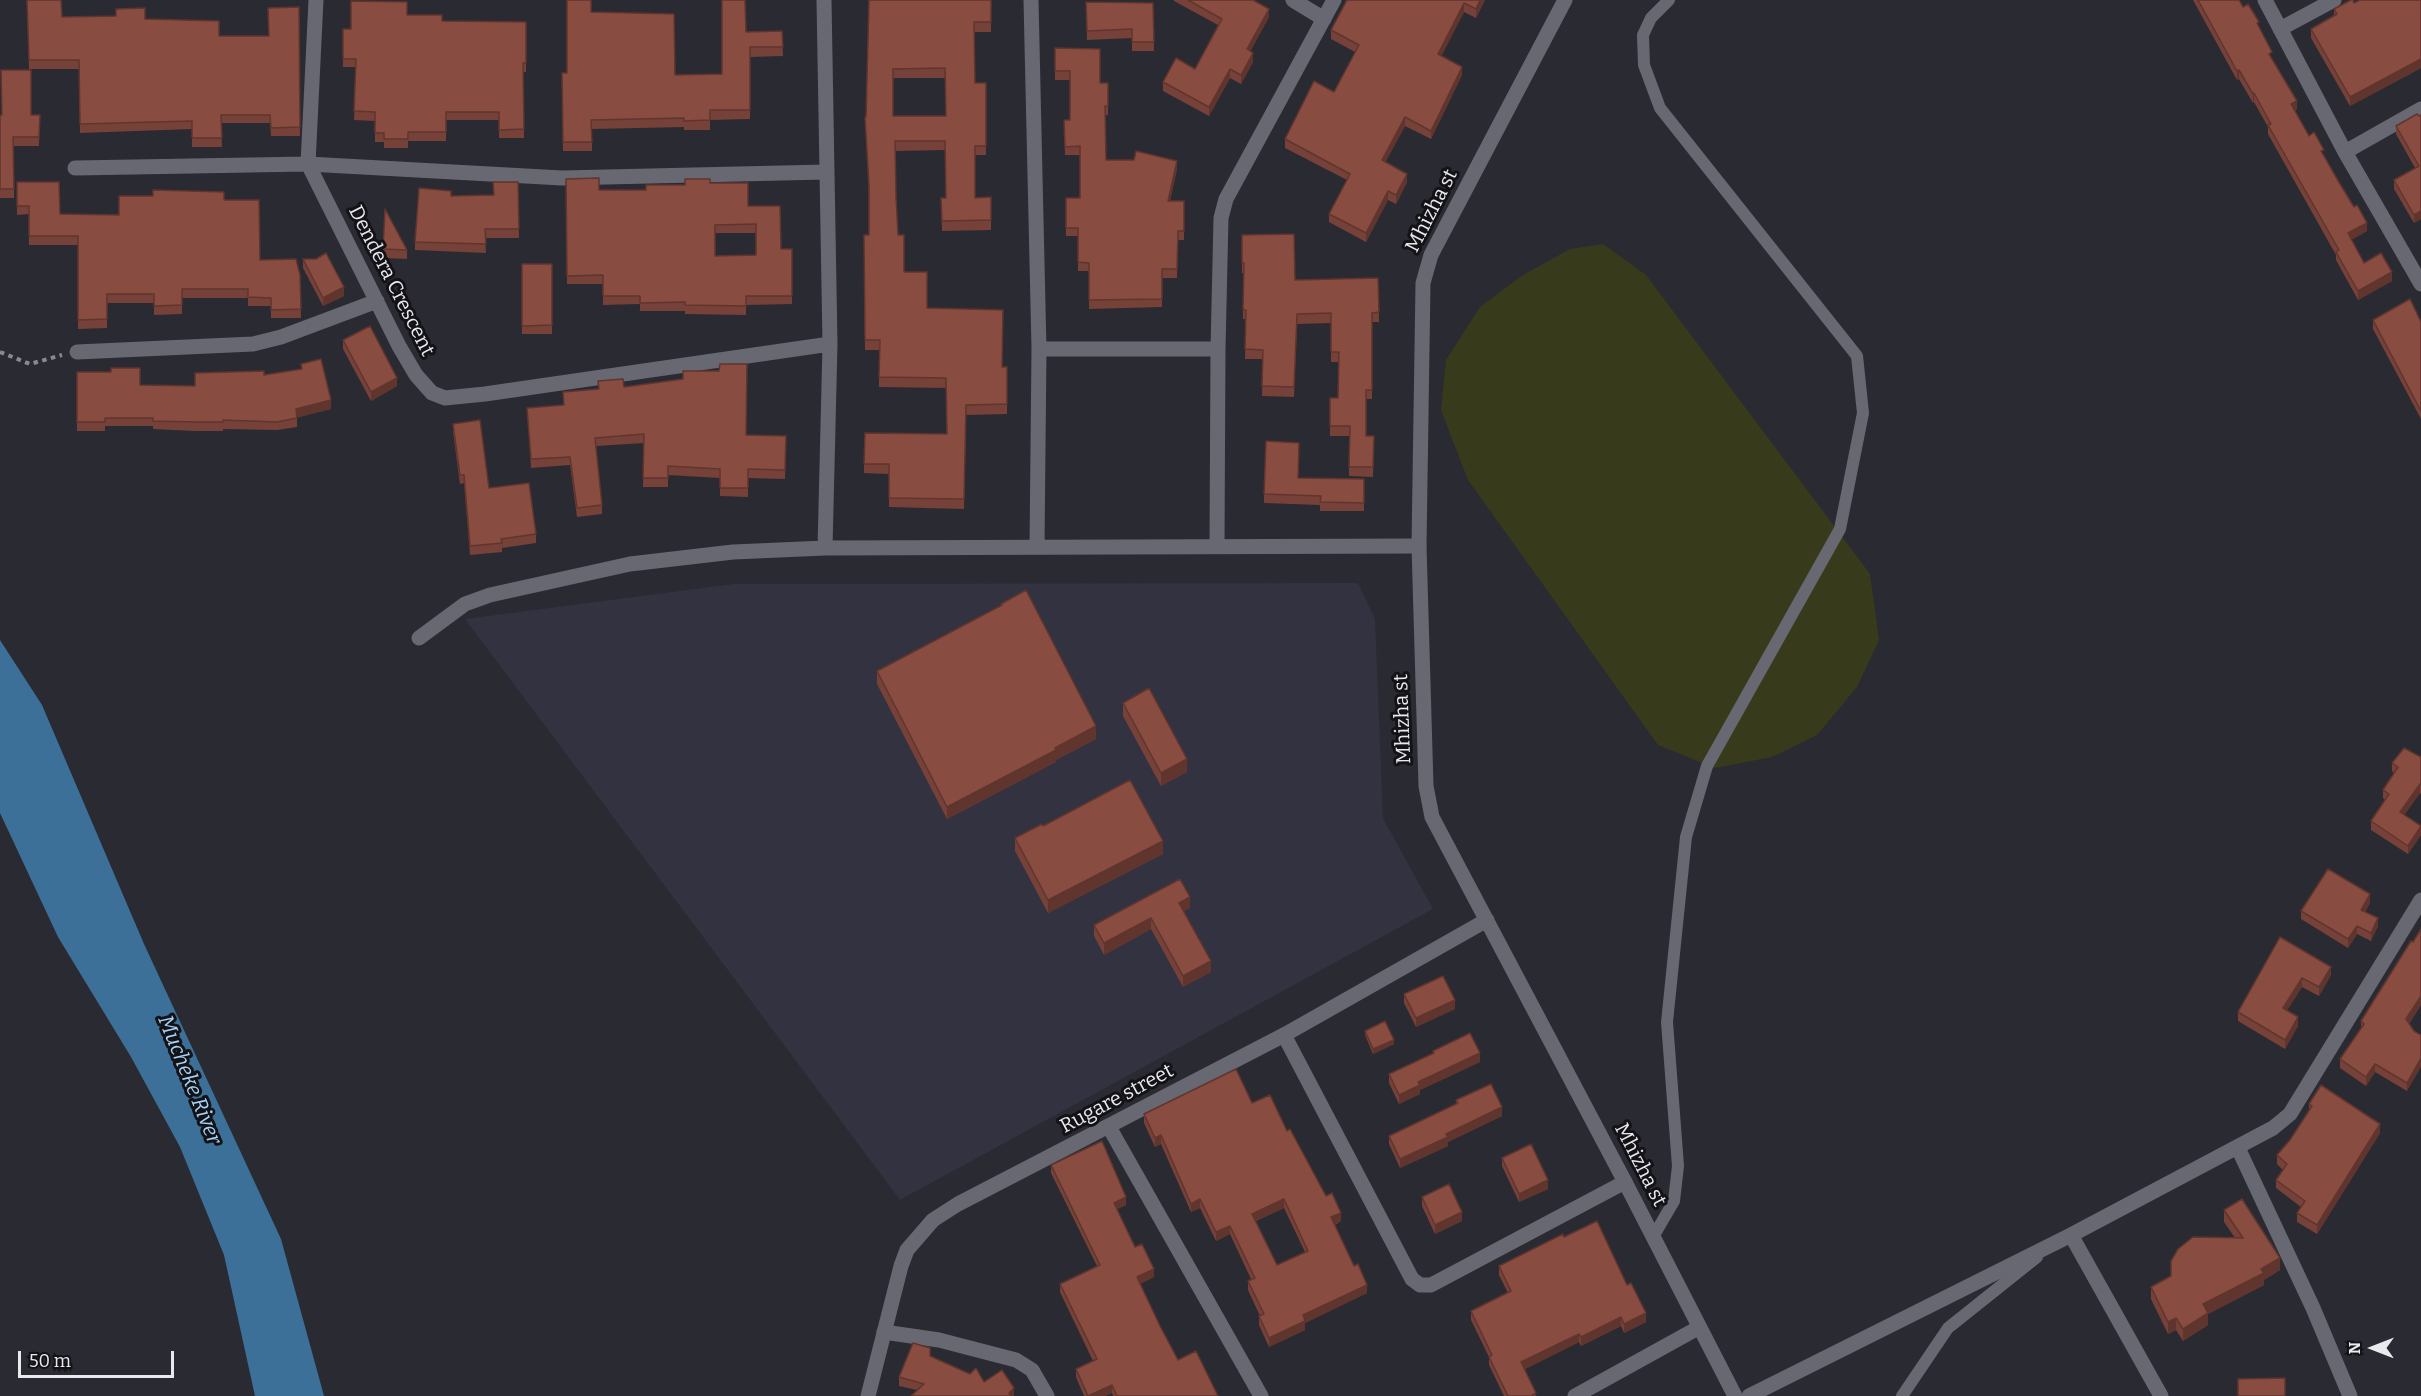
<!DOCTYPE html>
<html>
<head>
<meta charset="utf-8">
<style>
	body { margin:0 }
	#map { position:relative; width:2421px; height:1396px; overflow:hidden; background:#2a2a32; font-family:Bitter,serif }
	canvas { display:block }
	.north { position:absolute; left:2343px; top:1318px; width:60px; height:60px; -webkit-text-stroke:4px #131317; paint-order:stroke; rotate:270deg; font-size:16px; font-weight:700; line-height:24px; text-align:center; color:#e9e9ee }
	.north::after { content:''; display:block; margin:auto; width:21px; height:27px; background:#e9e9ee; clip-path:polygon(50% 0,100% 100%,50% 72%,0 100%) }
	.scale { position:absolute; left:18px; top:1351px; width:156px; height:27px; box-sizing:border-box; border:3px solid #e9e9ee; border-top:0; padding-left:8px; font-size:18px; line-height:21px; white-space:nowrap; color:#e9e9ee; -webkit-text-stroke:4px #131317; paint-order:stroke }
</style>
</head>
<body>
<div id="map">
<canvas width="2421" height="1396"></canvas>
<div class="north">N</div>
<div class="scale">50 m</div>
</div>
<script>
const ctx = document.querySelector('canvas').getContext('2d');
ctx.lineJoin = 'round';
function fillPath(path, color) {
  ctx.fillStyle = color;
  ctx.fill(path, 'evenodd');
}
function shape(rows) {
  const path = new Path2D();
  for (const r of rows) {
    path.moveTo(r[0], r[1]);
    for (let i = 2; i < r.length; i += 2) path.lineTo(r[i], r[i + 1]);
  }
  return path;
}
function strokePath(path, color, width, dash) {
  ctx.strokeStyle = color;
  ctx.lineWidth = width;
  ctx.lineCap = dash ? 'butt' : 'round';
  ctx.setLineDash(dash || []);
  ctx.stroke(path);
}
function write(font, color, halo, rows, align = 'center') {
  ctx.font = font + ' Bitter,serif';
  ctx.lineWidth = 6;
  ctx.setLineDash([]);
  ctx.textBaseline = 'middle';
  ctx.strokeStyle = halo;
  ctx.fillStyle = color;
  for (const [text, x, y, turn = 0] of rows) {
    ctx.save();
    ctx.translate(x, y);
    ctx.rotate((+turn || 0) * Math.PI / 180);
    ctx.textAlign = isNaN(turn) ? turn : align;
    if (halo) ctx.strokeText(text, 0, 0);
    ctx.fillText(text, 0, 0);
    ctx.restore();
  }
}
fillPath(shape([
	[1358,583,1375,619,1383,818,1433,909,900,1200,465,619,733,584]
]), '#323240');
fillPath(shape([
	[1603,244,1646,275,1870,574,1879,640,1857,687,1817,735,1772,757,1715,768,1658,745,1468,480,1441,410,1446,360,1480,307,1523,275,1570,249]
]), '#383b1b');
fillPath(shape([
	[0,640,42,705,144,944,281,1239,324,1396,255,1396,224,1255,180,1147,131,1057,58,937,0,813]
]), '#3c7098');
strokePath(shape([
	[0,352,30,364,62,355]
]), '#898990', 4, [4.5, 4.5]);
strokePath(shape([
	[1653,1237,1674,1201,1678,1166,1667,1022,1686,837,1707,766,1840,529,1863,413,1857,356,1660,108,1644,65,1643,35,1651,18,1669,0],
	[1902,1396,1948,1328,2037,1257]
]), '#676871', 12);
strokePath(shape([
	[316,0,308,164,399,346,416,375,432,393,445,398,485,394,830,344],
	[824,0,830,344,825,548],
	[1031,0,1039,349,1218,349,1221,218,1226,199,1334,0],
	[1293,0,1324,19],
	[2265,0,2345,152,2421,284],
	[2280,29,2334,0],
	[2345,152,2421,109],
	[75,168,308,164,562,178,826,172],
	[77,352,253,344,281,337,377,301],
	[1217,545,1218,349],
	[1037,547,1039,349],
	[419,638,465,604,490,595,630,564,733,552,825,548,1419,546],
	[1284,1035,1412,1279,1420,1285,1431,1285,1625,1182],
	[1109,1127,1261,1396],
	[2238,1148,2313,1308,2350,1396],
	[2071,1235,2161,1396],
	[884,1332,939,1340,1016,1360,1032,1370,1047,1396],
	[1575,1396,1698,1328],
	[1749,1396,2071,1235,2273,1128,2290,1114,2421,900]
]), '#676871', 15);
strokePath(shape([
	[1565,0,1431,255,1423,283,1419,546,1426,786,1432,817,1625,1182,1735,1396],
	[868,1396,901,1266,907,1250,933,1220,958,1204,1284,1035,1487,920]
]), '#676871', 15);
fillPath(shape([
	[27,0,62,17,145,19,219,36,269,36,299,7,300,136,271,136,270,123,221,123,222,147,192,147,192,129,80,133,79,69,29,69],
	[869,0,991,0,991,32,974,32,975,83,986,108,986,155,975,155,975,198,991,197,991,230,942,231,941,198,946,198,945,150,895,151,896,197,898,235,904,272,927,308,1003,367,1007,367,1007,414,966,415,964,509,889,507,889,474,864,473,864,464,947,434,946,388,879,387,879,350,865,350,864,235,869,235,869,195,865,117,866,117],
	[893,78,945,78,946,116,893,116],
	[1174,0,1228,0,1269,17,1250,51,1253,62,1241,84,1230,78,1209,116,1163,91,1163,82,1195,69,1218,25,1174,1],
	[1347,0,1485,0,1476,18,1464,12,1441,56,1462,75,1431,139,1405,126,1385,162,1407,182,1396,204,1388,200,1366,242,1329,222,1329,214,1347,180,1285,148,1285,139,1334,92,1355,52,1331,39,1331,30],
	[2193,0,2239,0,2243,7,2259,27,2272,60,2297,109,2295,111,2309,136,2324,155,2367,231,2351,240,2364,263,2392,281,2358,300,2336,260,2336,255,2268,134,2268,127,2254,102,2253,103,2239,79,2237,80],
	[2421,0,2421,68,2350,106,2311,38,2311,29,2334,16,2334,9,2354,3],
	[1086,2,1153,3,1154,51,1132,51,1132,38,1087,40],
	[591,12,675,75,722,74,746,32,782,31,783,56,750,57,750,119,710,120,710,130,684,130,684,127,592,129,592,151,563,151,562,73,567,73],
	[407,15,442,21,526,22,526,72,523,72,524,138,499,138,499,120,446,120,446,141,408,141,408,148,384,148,384,142,375,142,375,121,354,120,356,67,343,67,343,29,351,29],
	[1055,48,1100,83,1108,83,1108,115,1105,115,1106,160,1177,169,1170,201,1184,201,1184,240,1178,240,1177,278,1162,278,1162,307,1089,309,1089,271,1078,271,1078,236,1066,236,1066,198,1080,198,1080,155,1065,155,1064,120,1070,120,1070,80,1055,80],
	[0,115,40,115,39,146,14,146,14,198,0,198],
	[2421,115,2421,219,2414,223,2394,189,2394,180,2415,168,2396,134,2396,126],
	[566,179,599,190,646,190,685,185,710,183,748,206,781,249,792,249,792,304,746,305,746,315,685,314,685,311,640,311,640,304,603,305,603,284,567,284],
	[715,233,756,233,756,255,715,256],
	[17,182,60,214,119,215,224,200,260,260,300,275,301,318,271,318,271,306,248,306,248,298,182,298,182,314,154,315,154,303,107,303,107,328,78,329,78,245,29,245,29,214,17,215],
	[518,182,519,238,485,238,486,253,415,250,415,242,451,196,494,195],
	[1242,235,1295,280,1378,278,1379,322,1372,322,1372,399,1366,399,1366,436,1374,436,1373,477,1349,476,1349,436,1330,436,1330,398,1338,398,1339,362,1331,362,1331,323,1297,324,1294,397,1262,396,1263,359,1245,359,1246,319,1243,319,1243,273,1242,273],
	[383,249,407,250,407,259,383,258],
	[303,259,344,296,323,306,303,268],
	[522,264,552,264,552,334,522,334],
	[2373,320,2421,322,2421,419,2373,329],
	[343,340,397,386,371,401,343,349],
	[301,364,331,409,297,417,297,427,277,430,223,429,223,431,195,431,153,429,153,426,105,426,105,431,77,431,77,372,140,385,195,386,301,369],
	[598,381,624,387,746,435,786,436,785,479,748,478,748,497,720,496,720,478,668,475,668,487,643,487,644,443,596,446,602,505,602,514,577,517,570,465,531,468,527,408,563,405,563,392,598,389],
	[453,424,489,488,536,534,536,543,502,548,502,552,470,555,464,483,460,484,453,432],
	[1299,478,1364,479,1364,511,1320,511,1320,505,1264,503,1264,494],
	[1001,604,1096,739,1056,760,1056,762,947,819,877,684,877,671,1001,606],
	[1123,703,1187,772,1161,786,1123,716],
	[2421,757,2421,794,2420,793,2404,815,2421,826,2421,835,2408,854,2371,830,2371,821,2385,800,2383,798,2383,790,2394,773,2392,771,2392,763],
	[1043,826,1163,854,1048,913,1015,851,1015,838],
	[2370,903,2365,912,2378,926,2371,941,2357,934,2348,948,2301,919,2301,911],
	[1190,908,1184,911,1211,972,1183,987,1151,929,1104,955,1094,936,1094,925],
	[2421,929,2421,1005,2409,1024,2407,1091,2375,1072,2366,1086,2340,1068,2340,1059,2361,1029,2361,1021],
	[2280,937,2331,975,2319,996,2302,987,2287,1010,2298,1026,2285,1049,2238,1021,2238,1012],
	[1404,994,1455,1009,1416,1027,1404,1003],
	[1365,1031,1394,1044,1373,1054,1365,1035],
	[1433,1051,1480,1062,1420,1090,1420,1094,1399,1104,1389,1083,1389,1074,1433,1054],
	[1456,1100,1502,1116,1448,1142,1448,1146,1400,1168,1389,1144,1389,1136,1456,1104],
	[1252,1103,1287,1131,1341,1221,1335,1225,1354,1266,1367,1293,1305,1323,1305,1330,1269,1347,1259,1325,1259,1316,1260,1316,1248,1290,1248,1281,1251,1279,1230,1234,1216,1241,1200,1208,1191,1212,1161,1144,1155,1147,1144,1123,1144,1114],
	[1284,1208,1305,1252,1277,1265,1256,1221],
	[2309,1104,2380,1133,2317,1234,2297,1222,2297,1213,2301,1207,2276,1188,2276,1180,2283,1170,2277,1164,2277,1155,2290,1140,2309,1110],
	[1502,1158,1548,1189,1519,1202,1502,1166],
	[1051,1165,1126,1205,1117,1209,1135,1247,1154,1277,1140,1284,1160,1326,1178,1360,1218,1396,1113,1396,1112,1393,1105,1396,1084,1396,1076,1377,1076,1369,1093,1361,1060,1292,1060,1284,1097,1266,1051,1173],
	[1422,1197,1462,1221,1435,1234,1422,1206],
	[2224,1210,2280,1270,2264,1280,2264,1285,2208,1314,2208,1325,2183,1341,2176,1330,2168,1334,2151,1299,2151,1287,2171,1276,2235,1238,2224,1222],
	[1564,1237,1627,1285,1646,1322,1624,1333,1621,1326,1581,1346,1579,1342,1525,1369,1536,1396,1504,1396,1489,1365,1489,1357,1471,1320,1471,1311,1508,1293,1499,1275,1499,1266],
	[930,1356,984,1382,1014,1396,917,1390,899,1386,899,1377]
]), '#764138');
fillPath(shape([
	[1480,0,1485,0,1476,18,1476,9],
	[1464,3,1464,12,1438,63,1438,54],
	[1269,9,1269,17,1247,58,1247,49],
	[1253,53,1253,62,1241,84,1241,75],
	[2421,59,2421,68,2350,106,2350,97],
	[1462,67,1462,75,1431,139,1431,131],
	[1230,69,1230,78,1209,116,1209,107],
	[2239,70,2239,79,2237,80,2237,71],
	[2254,93,2254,102,2253,103,2253,94],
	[2297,101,2297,109,2291,113,2291,104],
	[1405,117,1405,126,1382,169,1382,160],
	[1177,161,1177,169,1168,210,1168,201],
	[1407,174,1407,182,1396,204,1396,195],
	[1388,191,1388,200,1366,242,1366,233],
	[2421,211,2421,219,2414,223,2414,215],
	[2367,223,2367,231,2348,242,2348,233],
	[2392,272,2392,281,2358,300,2358,291],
	[344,287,344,296,323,306,323,298],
	[397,378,397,386,371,401,371,392],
	[331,400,331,409,296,418,296,409],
	[1096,726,1096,739,1056,760,1056,762,947,819,947,807],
	[1187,759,1187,772,1161,786,1161,773],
	[2420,784,2420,793,2400,821,2400,812],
	[2421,826,2421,835,2408,854,2408,846],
	[1163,841,1163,854,1048,913,1048,900],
	[2370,894,2370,903,2361,918,2361,910],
	[1190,897,1190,908,1179,914,1179,903],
	[1151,918,1151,929,1104,955,1104,943],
	[2378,918,2378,926,2371,941,2371,933],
	[2357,926,2357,934,2348,948,2348,939],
	[1211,961,1211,972,1183,987,1183,976],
	[2331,967,2331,975,2319,996,2319,987],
	[2302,978,2302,987,2283,1017,2283,1008],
	[2421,996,2421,1005,2406,1028,2406,1019],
	[1455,1000,1455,1009,1416,1027,1416,1018],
	[2298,1017,2298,1026,2285,1049,2285,1040],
	[1394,1040,1394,1044,1373,1054,1373,1049],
	[1480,1053,1480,1062,1420,1090,1420,1094,1399,1104,1399,1095,1418,1082],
	[2421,1058,2421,1067,2407,1091,2407,1083],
	[2375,1064,2375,1072,2366,1086,2366,1077],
	[1502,1107,1502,1116,1448,1142,1448,1146,1400,1168,1400,1159,1446,1134],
	[2380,1124,2380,1133,2317,1234,2317,1225],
	[1161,1135,1161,1144,1155,1147,1155,1138],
	[1548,1180,1548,1189,1519,1202,1519,1194],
	[1126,1197,1126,1205,1114,1211,1114,1203],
	[1200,1199,1200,1208,1191,1212,1191,1204],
	[1284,1199,1284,1208,1252,1222,1252,1214],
	[1462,1212,1462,1221,1435,1234,1435,1225],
	[1341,1213,1341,1221,1331,1226,1331,1217],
	[1230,1226,1230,1234,1216,1241,1216,1232],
	[2280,1258,2280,1270,2264,1280,2264,1285,2208,1314,2208,1325,2183,1341,2183,1329,2203,1304],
	[1154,1269,1154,1277,1137,1285,1137,1277],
	[1367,1285,1367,1293,1305,1323,1305,1330,1269,1347,1269,1338,1303,1315],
	[1646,1313,1646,1322,1624,1333,1624,1324],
	[1621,1317,1621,1326,1581,1346,1581,1337],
	[2176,1318,2176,1330,2168,1334,2168,1322],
	[1579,1334,1579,1342,1521,1371,1521,1362],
	[1112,1385,1112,1393,1105,1396,1088,1396],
	[1014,1388,1014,1396,1009,1396,1009,1393]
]), '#60352e');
const building = shape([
	[27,0,61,0,62,17,116,16,116,9,145,8,145,19,219,21,219,36,269,36,268,8,299,7,300,127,271,128,270,115,221,115,222,138,192,138,192,121,80,124,79,60,29,60,27,0],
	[567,0,591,0,591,12,674,14,675,75,722,74,722,0,745,0,746,32,782,31,783,47,750,47,750,110,710,110,710,120,684,121,684,118,591,120,592,142,563,142,562,73,567,73,567,0],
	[869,0,991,0,991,22,974,22,975,83,986,83,986,146,975,146,975,198,991,197,991,220,942,221,941,198,946,198,945,141,895,141,896,197,898,235,904,235,904,272,927,272,927,308,1003,310,1002,367,1007,367,1007,404,966,405,964,499,889,498,889,464,864,464,865,433,947,434,946,378,879,377,880,340,865,340,864,235,869,235,869,185,865,117,866,117,869,0],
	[945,68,946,116,893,116,893,69,945,68],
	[1188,0,1253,0,1269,9,1247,49,1253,53,1241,75,1230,69,1209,107,1163,82,1176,58,1195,69,1222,19,1188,0],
	[1347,0,1480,0,1476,9,1464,3,1438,54,1462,67,1431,131,1405,117,1382,160,1407,174,1396,195,1388,191,1366,233,1329,214,1350,174,1285,139,1314,81,1334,92,1359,45,1331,30,1347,0],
	[2198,0,2239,0,2243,7,2248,4,2259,22,2257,23,2272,52,2269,54,2297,101,2291,104,2309,136,2314,132,2324,150,2321,151,2337,179,2354,207,2357,205,2367,223,2348,233,2364,263,2381,253,2392,272,2358,291,2336,252,2339,250,2268,125,2271,124,2254,93,2253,94,2239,70,2237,71,2198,0],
	[2351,0,2353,0,2354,3,2360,0,2421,0,2421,59,2350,97,2311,29,2337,14,2334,9,2351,0],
	[351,1,407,2,407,15,442,15,442,21,526,22,526,63,523,63,524,129,499,130,499,112,446,112,446,132,408,132,408,139,384,139,384,133,375,133,375,112,354,111,356,59,343,59,343,29,351,29,351,1],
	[1086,2,1153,3,1154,42,1132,42,1132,29,1087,31,1086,2],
	[1055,48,1100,49,1100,83,1108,83,1108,106,1105,106,1106,160,1134,160,1136,151,1177,161,1168,201,1184,201,1184,231,1178,231,1177,269,1162,269,1162,299,1089,300,1089,263,1078,262,1078,228,1066,228,1066,198,1080,198,1080,146,1065,147,1064,120,1070,120,1070,71,1055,71,1055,48],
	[1,70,31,70,31,115,40,115,39,137,13,137,14,189,0,189,0,115,2,115,1,70],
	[2417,114,2419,116,2421,115,2421,211,2414,215,2394,180,2419,166,2396,126,2417,114],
	[599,178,599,190,646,190,646,185,685,185,685,179,710,179,710,183,748,183,748,206,780,206,781,249,792,249,792,296,746,296,746,306,685,305,685,302,640,303,640,296,603,296,603,275,567,276,566,179,599,178],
	[756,224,756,255,715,256,715,225,756,224],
	[17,182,59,182,60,214,119,215,119,196,153,196,153,190,224,192,224,200,259,200,260,260,296,259,300,275,301,309,271,310,271,298,248,297,248,289,182,289,182,305,154,306,154,294,107,294,107,319,78,320,78,236,29,236,29,206,17,206,17,182],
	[493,182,518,182,519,229,485,229,486,244,415,242,419,188,451,191,451,196,494,195,493,182],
	[385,209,407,250,383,249,385,209],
	[1294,234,1295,280,1378,278,1379,312,1372,313,1372,390,1366,390,1366,436,1374,436,1373,467,1349,467,1350,426,1330,426,1330,398,1338,398,1339,352,1331,352,1331,313,1297,314,1294,387,1262,386,1263,350,1245,349,1246,310,1243,310,1244,263,1242,263,1242,235,1294,234],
	[326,253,344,287,323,298,303,259,316,259,326,253],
	[522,264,552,264,552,325,522,326,522,264],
	[2410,299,2421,322,2421,411,2373,320,2410,299],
	[370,326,397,378,371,392,343,340,370,326],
	[321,359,331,400,296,409,297,418,277,422,223,420,223,422,195,422,153,421,153,418,105,418,105,422,77,422,77,372,111,372,111,368,140,368,140,385,195,386,195,373,264,371,264,375,302,369,301,364,321,359],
	[720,364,747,364,746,435,786,436,785,470,748,469,748,488,720,488,720,469,668,466,668,478,643,478,644,434,595,438,602,505,577,508,570,457,531,459,527,408,564,405,563,392,599,389,598,381,623,379,624,387,683,379,683,371,719,371,720,364],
	[480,420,489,488,529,483,536,534,501,539,502,543,470,546,464,475,460,475,453,424,480,420],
	[1266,441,1299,443,1298,478,1364,479,1364,503,1320,502,1321,496,1264,494,1266,441],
	[1026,590,1096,726,1055,748,1056,750,947,807,877,671,1002,605,1001,604,1026,590],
	[1149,688,1187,759,1161,773,1123,703,1149,688],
	[2404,748,2421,757,2421,785,2420,784,2400,812,2421,826,2408,846,2371,821,2389,794,2383,790,2398,767,2392,763,2404,748],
	[1130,780,1163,841,1048,900,1015,838,1042,824,1043,826,1130,780],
	[2328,869,2370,894,2361,910,2378,918,2371,933,2357,926,2348,939,2301,911,2328,869],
	[1180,879,1190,897,1179,903,1211,961,1183,976,1151,918,1104,943,1094,925,1180,879],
	[2421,929,2421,996,2406,1019,2414,1031,2421,1035,2421,1058,2407,1083,2375,1064,2366,1077,2340,1059,2364,1024,2361,1021,2411,941,2413,942,2421,929],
	[2280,937,2331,967,2319,987,2302,978,2283,1008,2298,1017,2285,1040,2238,1012,2280,937],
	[1443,976,1455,1000,1416,1018,1404,994,1443,976],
	[1385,1021,1394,1040,1373,1049,1365,1031,1385,1021],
	[1470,1033,1480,1053,1418,1082,1420,1085,1399,1095,1389,1074,1434,1053,1433,1051,1470,1033],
	[1236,1069,1252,1103,1270,1095,1287,1131,1290,1129,1326,1196,1332,1193,1341,1213,1331,1217,1354,1266,1358,1264,1367,1285,1303,1315,1305,1321,1269,1338,1259,1316,1264,1314,1248,1281,1255,1278,1230,1226,1216,1232,1200,1199,1191,1204,1161,1135,1155,1138,1144,1114,1236,1069],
	[1284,1199,1308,1251,1277,1265,1252,1214,1284,1199],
	[1491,1084,1502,1107,1446,1134,1448,1137,1400,1159,1389,1136,1458,1103,1456,1100,1491,1084],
	[2321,1085,2380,1124,2317,1225,2297,1213,2305,1201,2276,1180,2287,1164,2277,1155,2290,1140,2312,1106,2309,1104,2321,1085],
	[1102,1141,1126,1197,1114,1203,1135,1247,1142,1244,1154,1269,1137,1277,1160,1326,1178,1360,1196,1351,1218,1396,1117,1396,1112,1385,1088,1396,1076,1369,1097,1359,1060,1284,1100,1265,1051,1165,1102,1141],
	[1531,1144,1548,1180,1519,1194,1502,1158,1531,1144],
	[1449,1184,1462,1212,1435,1225,1422,1197,1449,1184],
	[2242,1199,2280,1258,2261,1269,2264,1273,2203,1304,2208,1313,2183,1329,2176,1318,2168,1322,2151,1287,2171,1276,2171,1261,2178,1249,2193,1237,2243,1238,2224,1210,2242,1199],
	[1597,1221,1627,1285,1631,1283,1646,1313,1624,1324,1621,1317,1581,1337,1579,1334,1521,1362,1536,1393,1531,1396,1508,1396,1489,1357,1492,1355,1471,1311,1511,1291,1499,1266,1563,1234,1564,1237,1597,1221],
	[913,1343,930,1348,930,1356,970,1374,976,1368,984,1382,1002,1370,1014,1388,1009,1393,1011,1396,911,1396,924,1384,899,1377,913,1343],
	[2285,1378,2285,1396,2238,1396,2238,1379,2285,1378]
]);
fillPath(building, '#894c41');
strokePath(building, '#60352e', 1.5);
write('20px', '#e9e9ee', '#131317', [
	["Mhizha st",1432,211,-63],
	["Dendera Crescent",391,281,63],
	["Mhizha st",1403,719,-92],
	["Rugare street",1117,1099,-28],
	["Mhizha st",1640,1165,63]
]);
write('italic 21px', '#a7d3f8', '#131317', [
	["Mucheke River",189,1080,68]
]);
</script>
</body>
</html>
